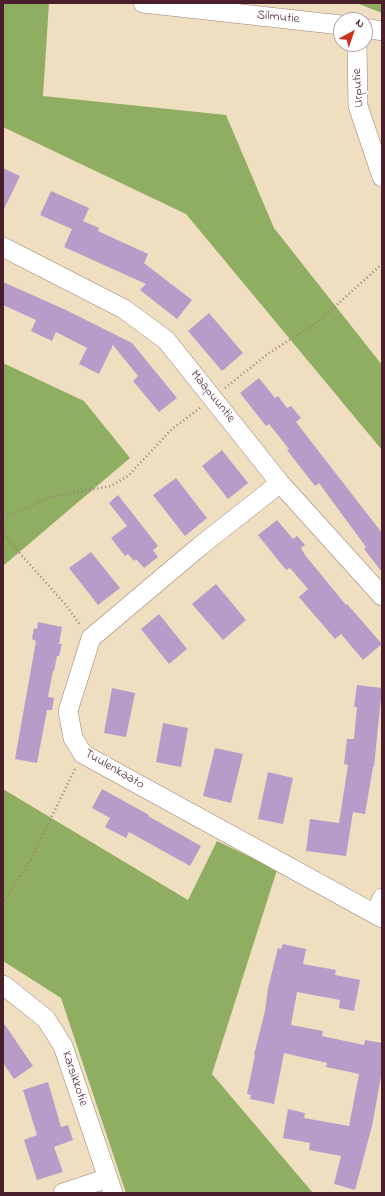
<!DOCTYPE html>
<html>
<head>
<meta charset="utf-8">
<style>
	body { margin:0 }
	#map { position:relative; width:385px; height:1196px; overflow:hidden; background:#efdfc0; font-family:"Indie Flower",sans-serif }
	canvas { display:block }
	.frame { position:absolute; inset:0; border:4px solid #4a1f2b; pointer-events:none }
	.north { position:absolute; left:333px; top:12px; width:40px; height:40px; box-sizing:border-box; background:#fff; border:1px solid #b7a5aa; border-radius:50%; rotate:40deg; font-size:11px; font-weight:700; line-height:16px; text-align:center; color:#4a1f2b }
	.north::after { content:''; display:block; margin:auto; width:14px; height:18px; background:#c8321e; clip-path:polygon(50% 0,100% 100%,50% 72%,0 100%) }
</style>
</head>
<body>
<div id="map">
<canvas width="385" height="1196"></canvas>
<div class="frame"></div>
<div class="north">N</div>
</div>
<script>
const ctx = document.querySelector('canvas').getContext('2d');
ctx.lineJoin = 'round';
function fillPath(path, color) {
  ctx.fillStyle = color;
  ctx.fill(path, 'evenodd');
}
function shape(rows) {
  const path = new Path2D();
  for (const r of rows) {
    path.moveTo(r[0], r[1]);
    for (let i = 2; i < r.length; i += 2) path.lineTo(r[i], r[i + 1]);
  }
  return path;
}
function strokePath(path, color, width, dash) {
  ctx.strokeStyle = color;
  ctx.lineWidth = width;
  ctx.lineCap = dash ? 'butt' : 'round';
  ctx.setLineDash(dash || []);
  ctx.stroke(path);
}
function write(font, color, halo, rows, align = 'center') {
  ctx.font = font + ' "Indie Flower",sans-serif';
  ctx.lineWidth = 4;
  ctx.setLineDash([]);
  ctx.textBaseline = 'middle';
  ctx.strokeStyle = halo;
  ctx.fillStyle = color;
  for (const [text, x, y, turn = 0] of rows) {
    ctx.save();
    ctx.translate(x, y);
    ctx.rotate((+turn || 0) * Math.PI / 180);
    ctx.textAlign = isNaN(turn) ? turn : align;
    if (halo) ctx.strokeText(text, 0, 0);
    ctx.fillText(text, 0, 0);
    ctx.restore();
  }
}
fillPath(shape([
	[3,3,49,3,43,96,226,115,274,228,382,365,382,450,186,214,3,127],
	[359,3,382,3,382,13,359,4],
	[3,363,84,401,130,458,3,566],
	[3,789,188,900,217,841,277,870,212,1074,313,1193,126,1193,61,998,3,961]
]), '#90ae61');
fillPath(shape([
	[3,168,20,176,3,211],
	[51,191,89,208,83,221,99,228,98,231,148,254,144,263,192,300,177,319,140,290,146,284,64,247,72,229,40,215],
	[3,282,66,310,132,343,177,398,159,412,133,381,138,376,113,345,99,374,79,364,87,348,56,332,52,341,31,331,36,320,3,305],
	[209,313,243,353,222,371,188,331],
	[259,378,275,398,278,396,287,408,291,406,301,418,296,422,382,533,382,572,364,549,366,547,319,483,315,486,287,450,289,449,269,424,266,426,240,393],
	[222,450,248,483,228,499,202,466],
	[176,478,207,518,185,536,153,495],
	[118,495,158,546,153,550,158,557,144,568,136,559,134,561,128,554,125,556,111,538,127,526,109,503],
	[277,520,293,539,297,536,305,545,301,548,305,555,346,605,347,604,382,644,363,660,341,634,335,639,316,617,299,597,308,589,290,568,286,570,258,535],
	[91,552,120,588,98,605,69,568],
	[216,584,246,620,223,640,192,604],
	[159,614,187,649,169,664,141,629],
	[38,622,62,627,59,644,62,644,59,656,57,656,54,671,53,671,48,697,54,698,52,710,47,710,37,763,15,759,36,641,32,639,34,628,37,629],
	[357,685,382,688,374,767,373,767,365,814,353,812,346,856,306,851,310,819,339,823,348,765,344,764,347,739,354,739,357,707,354,707],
	[112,688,135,693,126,737,104,733],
	[163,723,188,728,181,767,156,762],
	[215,748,243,754,231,803,203,796],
	[268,772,293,778,283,824,258,819],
	[102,789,149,815,148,816,201,846,190,866,129,832,126,838,105,827,110,818,92,808],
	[283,944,306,949,303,964,336,970,335,975,360,980,354,1011,339,1008,340,1000,297,992,291,1025,323,1031,322,1036,364,1045,365,1040,382,1043,382,1071,372,1126,355,1190,334,1184,341,1156,309,1150,310,1143,283,1138,288,1109,305,1113,304,1118,349,1126,359,1074,326,1067,327,1063,284,1053,274,1104,250,1099,251,1095,247,1094,255,1055,254,1055,265,1011,268,988,278,948,281,949],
	[3,1022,33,1066,14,1079,3,1063],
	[48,1082,61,1127,68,1125,73,1140,54,1147,63,1172,37,1180,24,1140,37,1135,23,1090]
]), '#b99bc9');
const street = shape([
	[143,3,341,25],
	[365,28,382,31],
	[357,44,358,106,382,177],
	[3,247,124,309,166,340,280,483,382,596],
	[280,483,199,547,91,638,68,711,73,738,83,754,382,918],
	[376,914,382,898],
	[3,985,6,987,46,1019,63,1046,113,1193],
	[63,1193,108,1178]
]);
strokePath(street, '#9c7f76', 20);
strokePath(shape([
	[225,388,269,353,318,322,382,264],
	[3,519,47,498,111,486,128,476,172,429,200,408],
	[3,530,9,541,66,605,81,626],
	[3,904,32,857,75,769]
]), '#9c7f76', 2.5, [1, 3]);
strokePath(street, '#fff', 19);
write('13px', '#4a1f2b', '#fff', [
	["Silmutie",278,18,6],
	["Urputie",359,88,-94],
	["Maapuuntie",212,397,51],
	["Tuulenkaato",114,770,30],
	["Karsikkotie",74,1079,71]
]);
</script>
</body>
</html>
